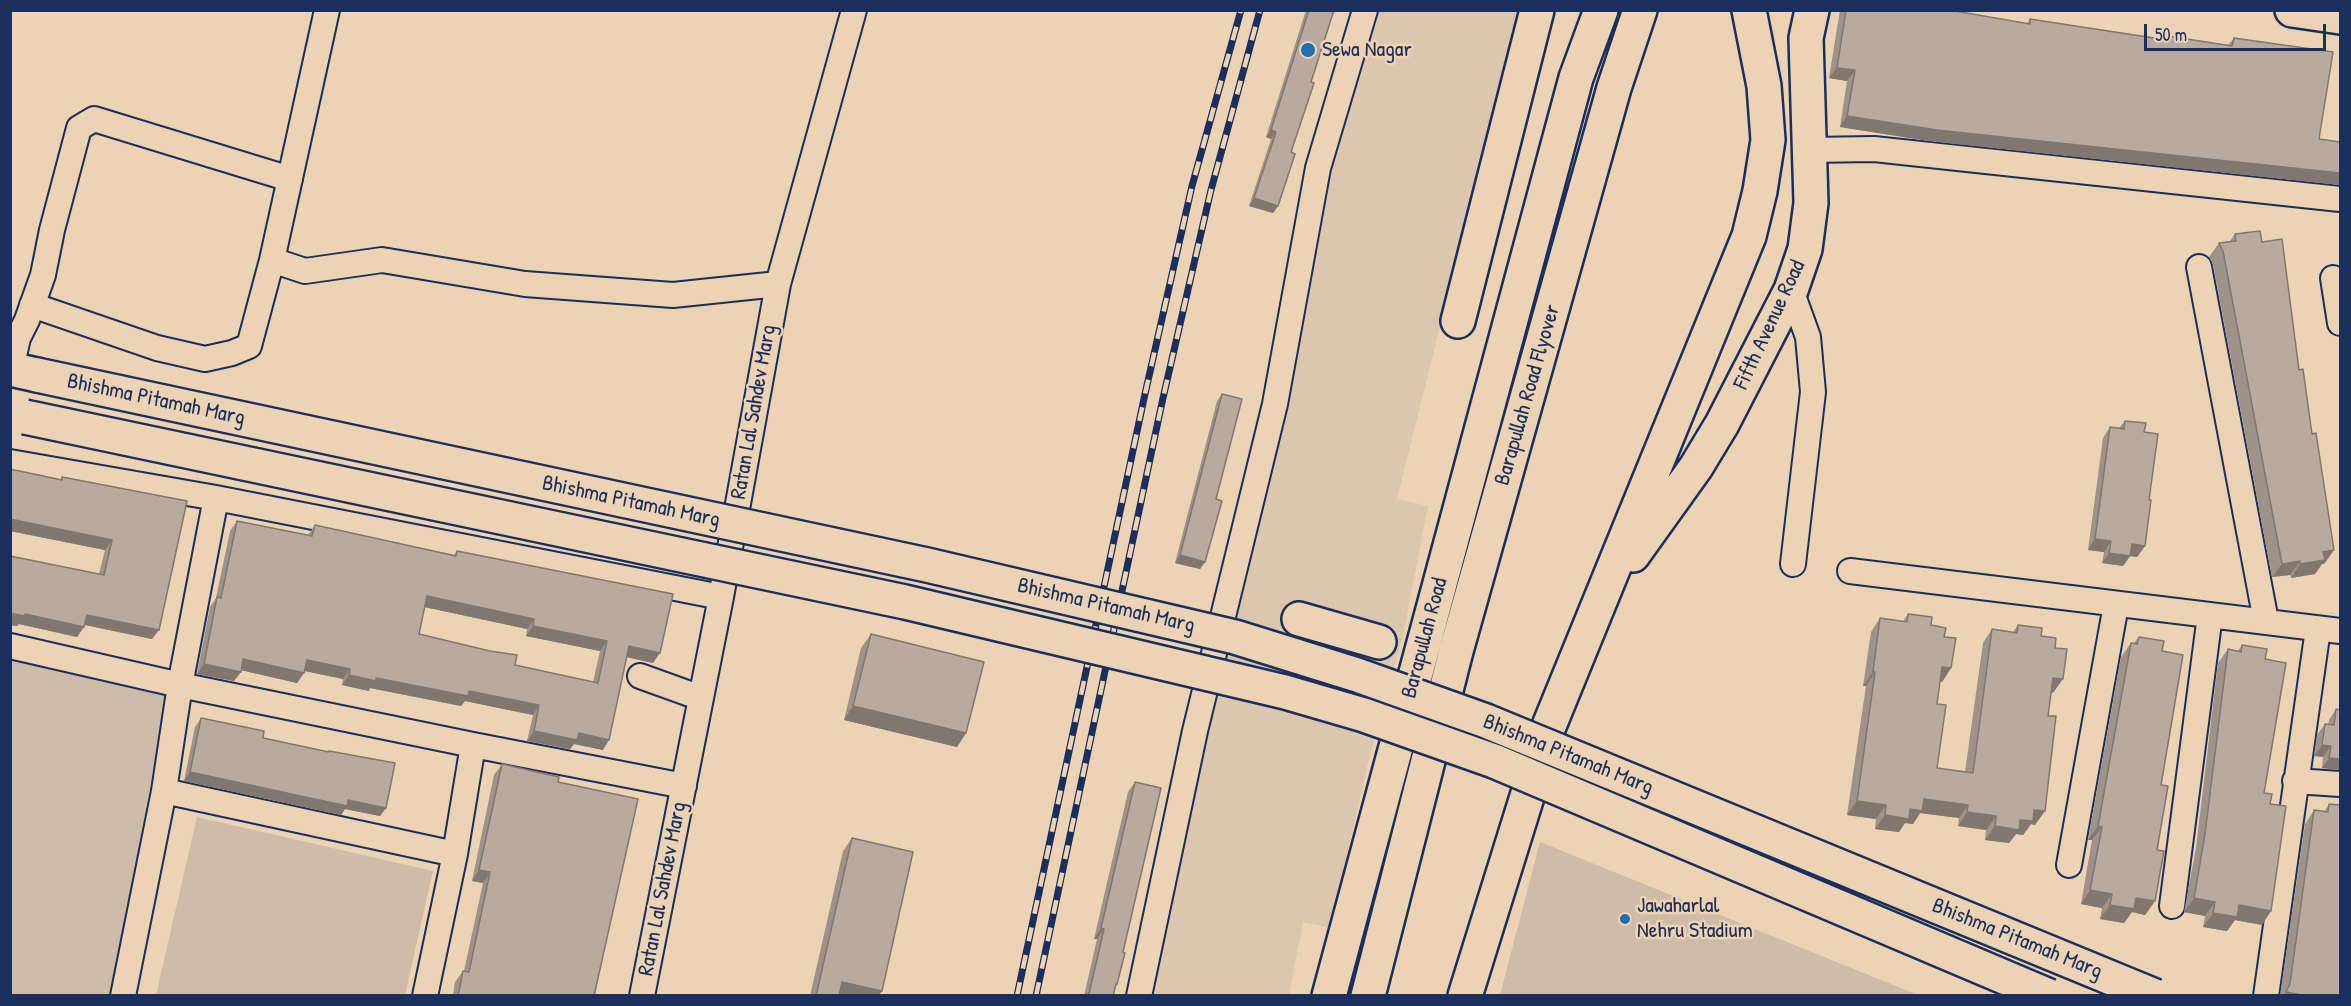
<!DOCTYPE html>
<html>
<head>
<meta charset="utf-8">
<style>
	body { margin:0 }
	#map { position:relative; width:2351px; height:1006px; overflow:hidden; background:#ecd3b4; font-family:"Patrick Hand",sans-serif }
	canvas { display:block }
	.frame { position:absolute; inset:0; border:12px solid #1b2f5e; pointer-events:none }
	.scale { position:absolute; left:2144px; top:24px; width:182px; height:27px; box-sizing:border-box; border:3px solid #1b2f5e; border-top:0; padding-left:8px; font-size:18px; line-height:21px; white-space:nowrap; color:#1b2f5e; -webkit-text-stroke:4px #ecd3b4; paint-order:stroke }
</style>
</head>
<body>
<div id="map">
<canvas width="2351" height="1006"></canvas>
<div class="frame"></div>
<div class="scale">50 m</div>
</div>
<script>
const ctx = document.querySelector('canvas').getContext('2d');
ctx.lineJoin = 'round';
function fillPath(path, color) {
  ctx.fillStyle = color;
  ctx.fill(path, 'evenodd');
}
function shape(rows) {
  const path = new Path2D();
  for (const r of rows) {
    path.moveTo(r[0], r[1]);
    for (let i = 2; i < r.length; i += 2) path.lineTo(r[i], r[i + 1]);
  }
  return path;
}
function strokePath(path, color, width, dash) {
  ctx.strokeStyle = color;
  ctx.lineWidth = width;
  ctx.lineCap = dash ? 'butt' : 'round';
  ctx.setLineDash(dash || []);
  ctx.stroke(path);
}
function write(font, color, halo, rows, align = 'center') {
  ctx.font = font + ' "Patrick Hand",sans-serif';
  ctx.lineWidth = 5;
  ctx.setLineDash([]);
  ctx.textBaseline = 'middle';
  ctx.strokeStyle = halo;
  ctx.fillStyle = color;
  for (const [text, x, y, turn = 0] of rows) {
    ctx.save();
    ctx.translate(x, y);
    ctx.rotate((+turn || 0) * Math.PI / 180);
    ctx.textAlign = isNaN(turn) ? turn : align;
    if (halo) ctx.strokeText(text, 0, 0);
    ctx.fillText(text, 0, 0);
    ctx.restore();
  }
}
fillPath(shape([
	[1368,11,1519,11,1397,499,1428,506,1403,636,1369,759,1330,928,1303,922,1289,995,1135,996,1267,408]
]), '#dcc7ae');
fillPath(shape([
	[11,658,168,695,110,995,11,996],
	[197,817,433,871,405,995,156,995],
	[1540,842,1918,995,1500,995]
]), '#cebba8');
const street = shape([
	[1808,150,1874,149,2340,199],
	[272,260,305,271,382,260,525,284,673,295,778,284],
	[2199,267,2266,621],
	[2333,278,2340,323],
	[1791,290,1808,337,1813,392,1793,564],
	[32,305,157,348,205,359,232,353,249,346,272,260,327,10],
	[11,369,18,338,27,320,43,275,52,230,79,128,94,119,290,179],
	[10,462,216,498,721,597],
	[1850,571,2340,631],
	[10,646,180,685,473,745,684,786],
	[640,676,701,698],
	[2295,781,2340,784],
	[164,791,455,854,425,996],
	[455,854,473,745],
	[2069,865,2116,605],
	[2172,906,2210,615],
	[123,996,164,791,180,685,216,498],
	[642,996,721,597,778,284,854,10],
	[1139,996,1195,731,1275,404,1318,168,1365,10],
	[2266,996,2318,629]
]);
const secondary = shape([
	[2292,10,2340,17],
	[10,369,37,375],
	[1633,555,1696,467,1722,424,1791,290,1805,249,1811,203,1806,38,1812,10],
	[1465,996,1549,726,1749,236,1760,191,1768,140,1764,86,1749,10]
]);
const highway = shape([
	[1458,321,1537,10],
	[1299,619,1379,642],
	[1329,996,1576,78,1601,10],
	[1368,996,1456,651,1614,88,1640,10]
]);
strokePath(street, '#1b2f5e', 28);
strokePath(secondary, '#1b2f5e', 38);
strokePath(highway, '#1b2f5e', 38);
strokePath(street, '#ecd3b4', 24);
strokePath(secondary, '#ecd3b4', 33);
strokePath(highway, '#ecd3b4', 33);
const rail = shape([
	[1017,996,1145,394,1192,186,1241,10],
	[1036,996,1163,398,1211,190,1260,10]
]);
strokePath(rail, '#1b2f5e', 7);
strokePath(rail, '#ecd3b4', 4.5, [14]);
const secondaryBridge = shape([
	[37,375,927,565,1235,637,1357,675,1486,721,2155,996],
	[25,417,905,602,1285,692,1364,715,1494,761,2049,996]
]);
strokePath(secondaryBridge, '#1b2f5e', 38, []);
strokePath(secondaryBridge, '#ecd3b4', 33);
fillPath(shape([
	[1306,10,1334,10,1311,82,1291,152,1278,206,1273,213,1249,206,1271,139,1266,137],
	[1840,10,1949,10,2027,24,2030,19,2159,38,2161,35,2228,45,2234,38,2319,139,2340,142,2340,185,1929,141,1840,127,1847,81,1829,78],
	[2235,234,2262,242,2299,370,2312,434,2334,550,2324,564,2322,564,2315,574,2291,578,2290,575,2272,577,2213,264,2209,257,2219,243,2230,241],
	[1222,394,1216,499,1205,562,1200,569,1175,563,1217,401],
	[2125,421,2144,432,2149,500,2145,546,2137,557,2130,556,2123,566,2102,563,2104,552,2088,550,2103,438,2110,427,2119,428],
	[10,469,60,480,62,477,187,501,152,639,85,625,77,637,19,624,17,626,10,625,10,556,99,574,105,550,10,531],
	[237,521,308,535,315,525,454,555,457,551,653,663,627,657,603,750,574,744,570,749,527,741,533,715,465,701,461,706,370,688,369,691,342,685,343,679,305,671,297,683,241,670,234,681,197,674,210,607,216,598,230,531],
	[424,607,527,629,526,636,600,651,593,682,515,665,490,651,419,634],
	[1908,614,1931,625,1944,637,1951,668,1942,682,1940,682,1937,704,1937,768,1965,772,1983,643,1992,629,2013,632,2018,625,2041,636,2053,693,2051,692,2035,825,2031,824,2023,835,2016,834,2009,843,1985,840,1986,830,1958,826,1959,818,1920,813,1913,824,1905,823,1899,832,1875,829,1876,819,1847,815,1866,686,1863,686,1871,632,1880,618,1903,621],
	[871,634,966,733,957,747,844,720,861,648],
	[2139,637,2162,651,2161,785,2155,901,2145,915,2132,912,2124,923,2100,919,2102,908,2081,904,2092,840,2088,840,2121,657,2131,643,2134,643],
	[2242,645,2265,659,2264,793,2270,804,2262,925,2235,920,2227,931,2203,927,2205,916,2184,912,2196,848,2218,663,2228,649,2238,651],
	[2336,709,2340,710,2340,770,2322,768,2323,757,2314,756,2317,735,2325,724,2328,724,2329,720],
	[201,718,263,738,328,752,329,751,386,808,380,816,345,809,341,815,184,781,195,727],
	[502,764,558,782,594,996,453,996,455,982,463,971,464,971,483,883,472,881,494,775],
	[1135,782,1115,988,1113,996,1084,996,1097,939,1094,939,1128,792],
	[2329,804,2340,996,2280,996,2305,824,2314,810,2324,812],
	[852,838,882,991,878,996,810,996,843,851]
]), '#9e9289');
fillPath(shape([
	[1837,68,1855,70,1847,81,1829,78],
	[1847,116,2340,173,2340,185,1929,141,1840,127],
	[1271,130,1276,132,1271,139,1266,137],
	[1254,198,1278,206,1273,213,1249,206],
	[10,519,112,540,105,550,10,531],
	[2095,539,2111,541,2104,552,2088,550],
	[2132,544,2145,546,2137,557,2124,555],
	[2334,550,2324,564,2322,564,2315,574,2291,578,2300,564,2323,552],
	[2109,553,2130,556,2123,566,2102,563],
	[1180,555,1205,562,1200,569,1175,563],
	[2300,561,2290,575,2272,577,2282,564],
	[427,596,534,619,527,629,420,606],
	[10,613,25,614,84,627,77,637,19,624,17,626,10,625],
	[87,615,159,630,152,639,80,624],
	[533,626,607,641,600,651,526,636],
	[629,646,660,653,653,663,622,656],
	[243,659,304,673,297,683,236,669],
	[307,660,350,669,343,679,300,670],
	[204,664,241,672,234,681,197,674],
	[1942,667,1951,668,1942,682,1933,680],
	[1873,672,1875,672,1866,686,1863,686],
	[349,675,469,691,539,705,533,715,465,701,461,706,370,688,369,691,342,685],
	[2053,678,2063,679,2053,693,2043,691],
	[853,706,966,733,957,747,844,720],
	[534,731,579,733,609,740,603,750,574,744,570,749,527,741],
	[2322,745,2331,746,2323,757,2314,756],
	[2329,758,2340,759,2340,770,2322,768],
	[190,772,348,800,386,808,380,816,345,809,341,815,184,781],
	[1924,799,1968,805,1959,818,1920,813,1913,824,1905,823,1899,832,1875,829,1885,815,1910,809],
	[1857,801,1886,805,1876,819,1847,815],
	[2034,810,2045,811,2035,825,2031,824,2023,835,2016,834,2009,843,1985,840,1995,826,2020,820],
	[1967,812,1996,816,1986,830,1958,826],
	[2098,826,2102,827,2092,840,2088,840],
	[479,870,490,872,483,883,472,881],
	[2090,890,2112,894,2102,908,2081,904],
	[2136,898,2155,901,2145,915,2132,912,2124,923,2100,919,2110,905],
	[2194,898,2215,902,2205,916,2184,912],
	[2239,905,2271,911,2262,925,2235,920,2227,931,2203,927,2213,913],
	[1101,928,1104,929,1097,939,1094,939],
	[842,982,882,991,878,996,839,996],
	[2286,992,2307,996,2283,996]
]), '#81776f');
const building = shape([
	[1309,10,1334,10,1311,82,1314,83,1291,152,1295,154,1278,206,1254,198,1276,132,1271,130,1309,10],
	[1846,10,1949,10,2030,24,2030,19,2160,39,2161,35,2232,46,2234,38,2333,52,2319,139,2340,142,2340,173,1937,130,1847,116,1855,70,1837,68,1846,10],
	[2260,231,2262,242,2282,239,2299,370,2303,369,2312,434,2316,433,2334,550,2323,552,2325,560,2300,564,2300,561,2282,564,2223,251,2219,243,2236,241,2235,234,2260,231],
	[1222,394,1242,399,1216,499,1222,501,1205,562,1180,555,1222,394],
	[2125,421,2146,423,2144,432,2158,434,2149,500,2151,500,2145,546,2132,544,2130,556,2109,553,2111,541,2095,539,2110,427,2124,429,2125,421],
	[10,469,62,480,62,477,187,501,159,630,87,615,84,627,25,614,24,616,10,613,10,556,104,575,112,540,10,519,10,469],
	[237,521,312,536,315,525,456,556,457,551,673,594,660,653,629,646,609,740,579,733,577,740,534,731,539,705,469,691,468,696,376,678,376,681,349,675,350,669,307,660,304,673,243,659,241,672,204,664,217,597,221,598,237,521],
	[427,596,534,619,533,626,607,641,598,683,515,665,517,655,490,651,419,634,427,596],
	[1908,614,1932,617,1931,625,1946,628,1944,637,1956,638,1951,668,1942,667,1937,704,1946,705,1937,768,1973,773,1992,629,2017,633,2018,625,2042,628,2041,636,2056,638,2055,648,2067,649,2063,679,2053,678,2048,716,2056,716,2045,811,2034,810,2033,821,2020,820,2019,830,1995,826,1996,816,1967,812,1968,805,1924,799,1922,811,1910,809,1909,819,1885,815,1886,805,1857,801,1875,672,1873,672,1880,618,1907,622,1908,614],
	[871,634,984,662,966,733,853,706,871,634],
	[2139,637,2164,641,2162,651,2183,655,2161,785,2168,786,2157,850,2164,851,2155,901,2136,898,2134,909,2110,905,2112,894,2090,890,2102,827,2098,826,2131,643,2137,644,2139,637],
	[2242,645,2267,649,2265,659,2286,663,2264,793,2272,794,2270,804,2286,806,2271,911,2239,905,2237,917,2213,913,2215,902,2194,898,2205,834,2228,649,2241,652,2242,645],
	[2336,709,2340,710,2340,759,2329,758,2331,746,2322,745,2325,724,2334,725,2336,709],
	[201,718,264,731,263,738,329,752,329,751,395,763,386,808,348,800,347,806,190,772,201,718],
	[502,764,559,777,558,782,638,799,594,996,458,996,463,971,469,972,490,872,479,870,502,764],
	[1135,782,1161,788,1123,952,1125,953,1117,984,1116,984,1113,996,1086,996,1087,994,1089,994,1104,929,1101,928,1135,782],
	[2329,804,2340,805,2340,996,2307,996,2286,992,2290,984,2314,810,2328,812,2329,804],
	[852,838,913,852,882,991,842,982,839,996,816,996,852,838]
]);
fillPath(building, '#b8aa9f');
strokePath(building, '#81776f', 1.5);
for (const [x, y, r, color] of [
	[1308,50,8,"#1f6fb2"],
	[1625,919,6,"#1f6fb2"]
]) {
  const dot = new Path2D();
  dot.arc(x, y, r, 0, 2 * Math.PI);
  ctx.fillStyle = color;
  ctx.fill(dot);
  strokePath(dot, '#ecd3b4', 2);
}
write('22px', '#1b2f5e', '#ecd3b4', [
	["Sewa Nagar",1322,50],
	["Jawaharlal",1637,906],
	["Nehru Stadium",1637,931]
], 'left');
write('22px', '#1b2f5e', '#ecd3b4', [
	["Fifth Avenue Road",1770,325,-65],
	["Barapullah Road Flyover",1528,395,-74],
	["Bhishma Pitamah Marg",156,400,12],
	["Ratan Lal Sahdev Marg",754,412,-80],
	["Bhishma Pitamah Marg",631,502,12],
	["Bhishma Pitamah Marg",1106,606,13],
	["Barapullah Road",1425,638,-75],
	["Bhishma Pitamah Marg",1568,755,22],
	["Ratan Lal Sahdev Marg",663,889,-79],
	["Bhishma Pitamah Marg",2017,939,22]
]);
</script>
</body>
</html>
